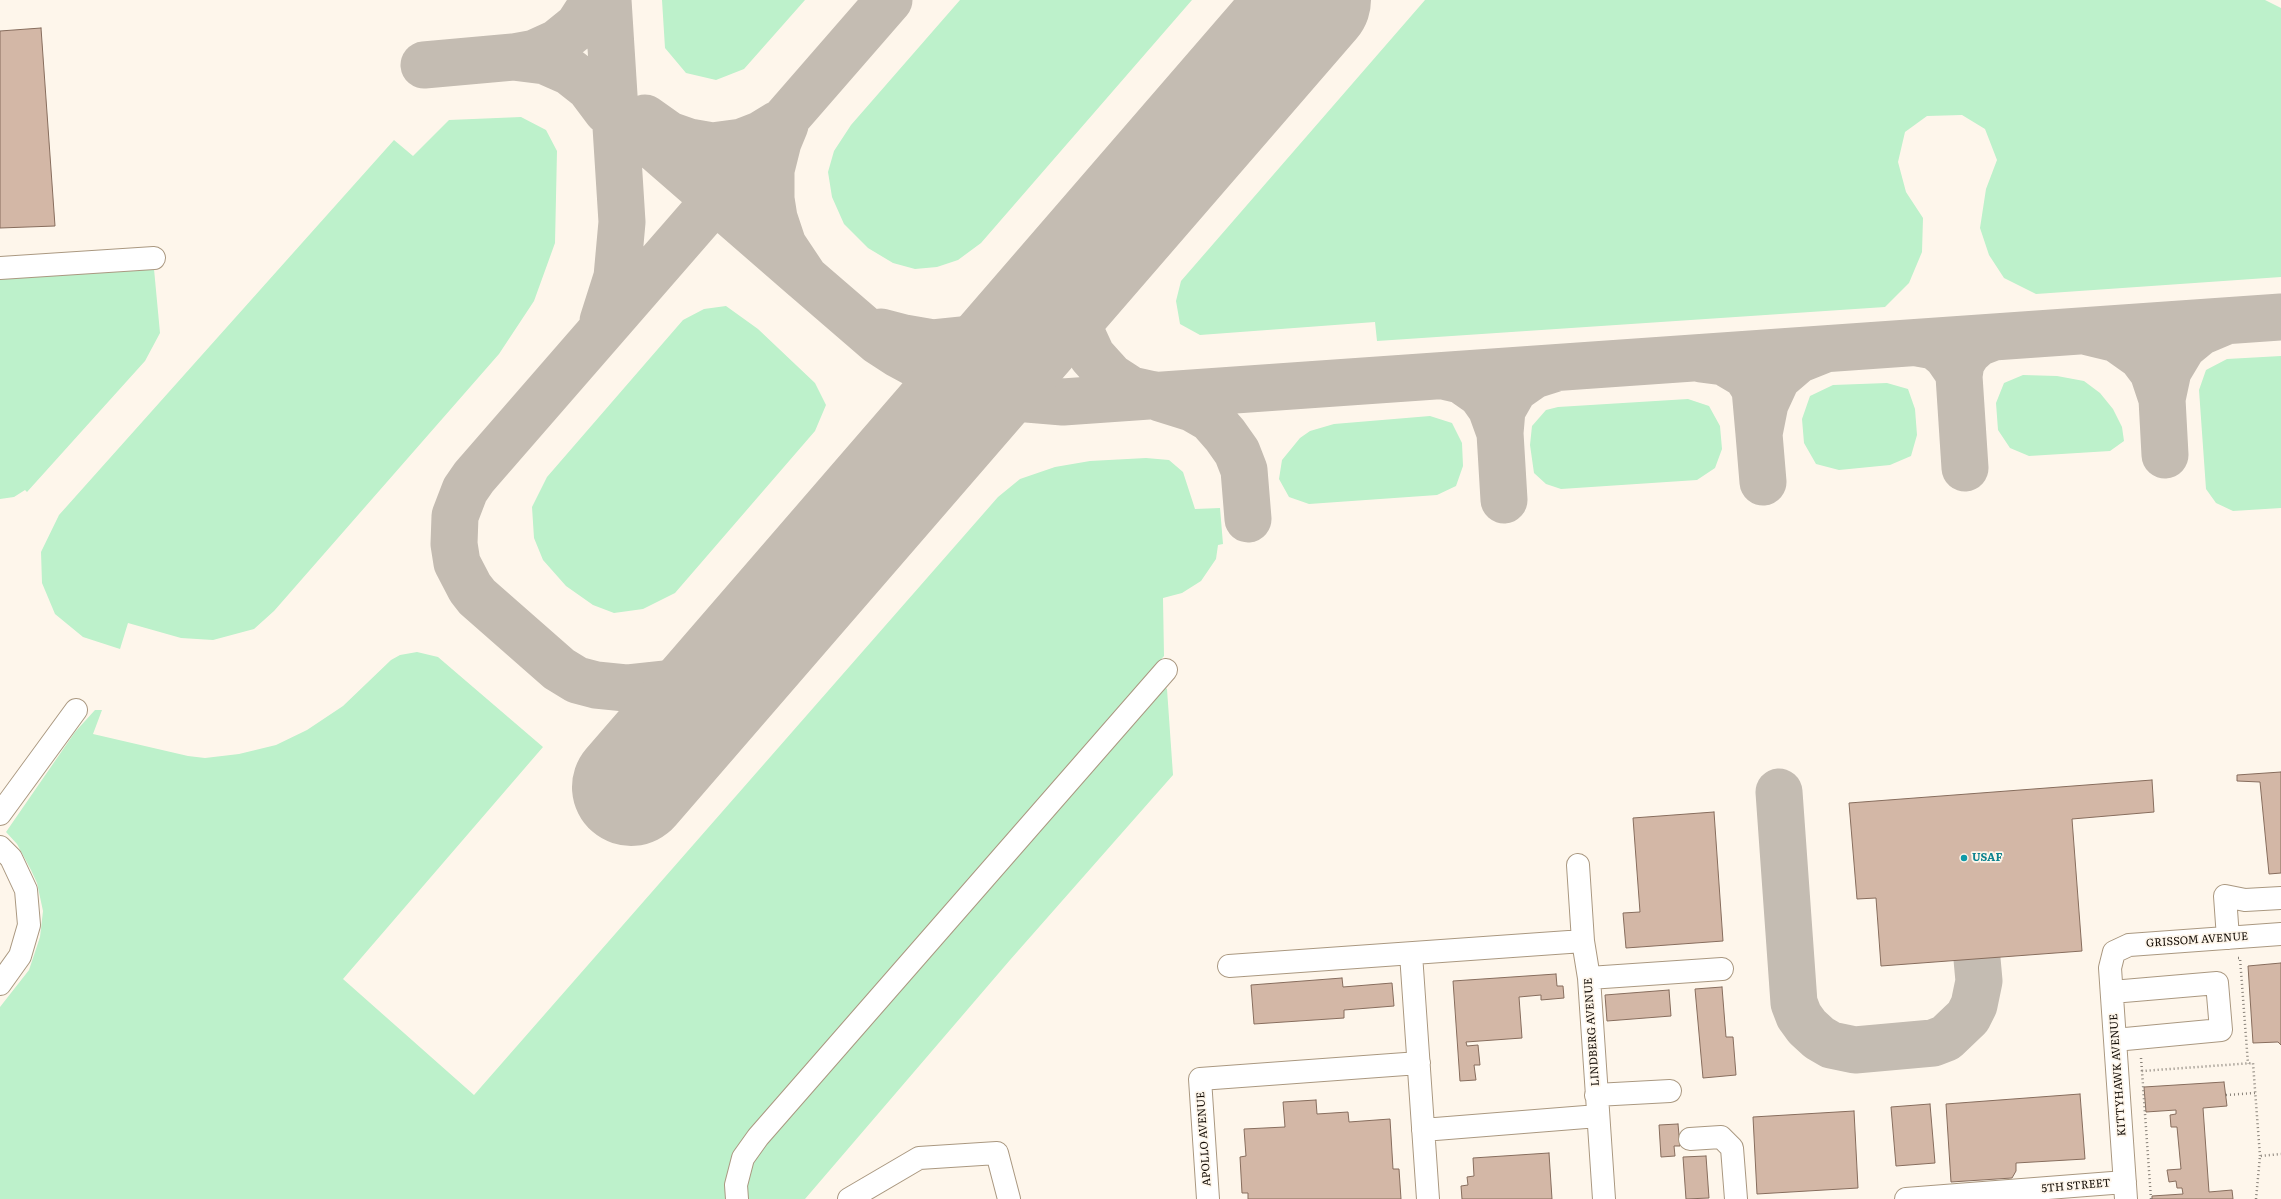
<!DOCTYPE html>
<html>
<head>
<meta charset="utf-8">
<style>
	body { margin:0 }
	canvas { display:block; background:#fef6eb }
</style>
</head>
<body>
<canvas width="2281" height="1199"></canvas>
<script>
const ctx = document.querySelector('canvas').getContext('2d');
ctx.lineJoin = 'round';
function fillPath(path, color) {
  ctx.fillStyle = color;
  ctx.fill(path, 'evenodd');
}
function shape(rows) {
  const path = new Path2D();
  for (const r of rows) {
    path.moveTo(r[0], r[1]);
    for (let i = 2; i < r.length; i += 2) path.lineTo(r[i], r[i + 1]);
  }
  return path;
}
function strokePath(path, color, width, dash) {
  ctx.strokeStyle = color;
  ctx.lineWidth = width;
  ctx.lineCap = dash ? 'butt' : 'round';
  ctx.setLineDash(dash || []);
  ctx.stroke(path);
}
function write(font, color, halo, rows, align = 'center') {
  ctx.font = font + ' Literata,serif';
  ctx.lineWidth = 3.5;
  ctx.setLineDash([]);
  ctx.textBaseline = 'middle';
  ctx.strokeStyle = halo;
  ctx.fillStyle = color;
  for (const [text, x, y, turn = 0] of rows) {
    ctx.save();
    ctx.translate(x, y);
    ctx.rotate((+turn || 0) * Math.PI / 180);
    ctx.textAlign = isNaN(turn) ? turn : align;
    if (halo) ctx.strokeText(text, 0, 0);
    ctx.fillText(text, 0, 0);
    ctx.restore();
  }
}
fillPath(shape([
	[662,0,805,0,744,69,716,80,686,73,665,48],
	[960,0,1192,0,981,243,958,260,937,267,915,269,893,263,868,248,844,224,832,197,828,172,834,151,851,125],
	[1425,0,2265,0,2281,8,2281,277,2036,294,2004,278,1989,255,1980,228,1986,189,1997,160,1985,129,1962,115,1927,116,1905,132,1898,162,1906,192,1923,218,1922,252,1909,283,1885,307,1377,341,1375,322,1200,335,1180,324,1176,301,1181,281],
	[521,117,546,130,557,151,555,243,534,301,499,354,274,611,254,629,213,640,181,638,128,623,120,649,83,637,55,614,42,583,41,552,59,515,394,140,413,156,449,120],
	[154,269,160,333,145,361,27,492,25,490,14,497,0,499,0,279],
	[726,306,758,329,815,383,826,405,815,431,675,593,643,609,614,613,593,605,566,586,543,560,534,538,532,507,547,477,683,320,704,309],
	[2281,356,2281,508,2233,511,2216,503,2206,489,2199,390,2206,370,2227,359],
	[2023,375,2057,376,2084,381,2100,393,2113,409,2122,427,2124,441,2110,451,2029,456,2010,448,1998,430,1996,403,2004,383],
	[1887,383,1908,389,1915,409,1917,435,1911,456,1890,465,1839,470,1816,464,1804,443,1802,419,1810,396,1833,385],
	[1688,399,1709,406,1720,426,1722,449,1715,468,1697,480,1561,489,1546,484,1534,473,1530,445,1532,426,1546,410,1558,407],
	[1430,416,1452,423,1462,443,1463,466,1456,486,1437,495,1309,504,1289,497,1279,479,1282,460,1300,438,1310,431,1334,424],
	[1146,458,1169,460,1183,472,1195,509,1220,508,1223,544,1218,545,1216,559,1201,581,1182,593,1163,598,1164,656,737,1151,726,1199,0,1199,0,1007,29,970,40,937,43,911,37,883,31,870,17,844,6,832,75,732,95,710,102,710,93,734,188,756,205,758,239,754,276,745,307,730,343,706,391,660,400,655,417,652,438,657,543,747,343,979,474,1095,998,497,1020,479,1055,467,1090,461],
	[1164,686,1167,689,1173,775,1010,960,805,1199,743,1199,754,1156]
]), '#bdf1cb');
strokePath(shape([
	[595,0,578,26,557,43,535,53,513,57,545,61,570,72,589,87,607,111],
	[424,65,513,57],
	[589,87,652,145,805,278,783,245,774,218,771,199,771,170,778,142,785,125],
	[645,118,669,135,689,142,712,146,742,142,760,135,778,124],
	[805,278,878,341,898,354,935,374,994,394,1015,398,1063,402,2281,317],
	[603,321,617,277,622,222,608,0],
	[881,332,904,338,933,343,972,339,1001,330,1026,317,1045,302,1117,224,1083,277,1078,301,1080,330,1092,356,1111,377,1131,390,1158,396],
	[2088,332,2117,339,2141,356,2153,372,2162,399,2168,371,2183,346,2200,332,2226,321],
	[1918,343,1935,346,1947,356,1956,369,1959,376,1961,363,1968,352,1978,343,1991,338],
	[1701,359,1724,362,1746,375,1755,389,1759,434,1765,404,1777,378,1798,360,1823,350],
	[1444,376,1461,380,1481,394,1491,408,1500,433,1502,410,1514,389,1534,375,1553,369],
	[1959,376,1965,468],
	[1160,398,1192,408,1211,419,1225,435,1237,452,1244,470,1248,519],
	[2162,399,2165,455],
	[1500,433,1504,500],
	[1759,434,1763,482],
	[773,621,735,656,708,672,682,682,626,688,596,685,577,680,559,669,477,597,470,588,457,563,454,544,455,516,465,490,474,477,889,0],
	[1779,792,1794,1003,1799,1016,1807,1027,1819,1038,1831,1045,1855,1050,1933,1043,1946,1038,1968,1017,1974,1005,1979,981,1977,959]
]), '#c4bcb2', 47);
strokePath(shape([
	[631,787,1312,0]
]), '#c4bcb2', 118);
const building = shape([
	[41,28,55,226,0,228,0,31,41,28],
	[2281,772,2281,873,2269,874,2260,782,2237,781,2237,775,2281,772],
	[2152,780,2154,812,2072,819,2082,951,1881,966,1876,898,1857,899,1849,803,2152,780],
	[1714,812,1723,941,1626,948,1623,913,1640,912,1633,818,1714,812],
	[2281,963,2281,1045,2278,1042,2253,1043,2248,966,2281,963],
	[1556,974,1557,986,1563,986,1564,998,1541,1000,1541,995,1519,997,1522,1038,1466,1042,1467,1046,1478,1045,1480,1065,1474,1065,1476,1080,1460,1081,1453,981,1556,974],
	[1342,978,1343,987,1392,983,1394,1006,1344,1010,1344,1018,1254,1024,1251,985,1342,978],
	[1722,987,1726,1037,1733,1037,1736,1075,1703,1078,1695,989,1722,987],
	[1669,990,1671,1016,1607,1021,1605,995,1669,990],
	[2224,1082,2227,1106,2203,1108,2209,1192,2232,1190,2233,1199,2152,1199,2152,1196,2183,1194,2182,1188,2177,1188,2176,1181,2169,1182,2167,1170,2181,1169,2177,1127,2171,1127,2170,1115,2176,1114,2176,1110,2146,1112,2144,1087,2224,1082],
	[2080,1094,2085,1159,2016,1163,2016,1171,2012,1178,1951,1182,1946,1104,2080,1094],
	[1316,1100,1317,1114,1348,1112,1349,1122,1390,1119,1393,1169,1399,1169,1401,1199,1248,1199,1248,1193,1242,1193,1240,1157,1246,1156,1244,1129,1285,1127,1283,1102,1316,1100],
	[1930,1104,1935,1163,1896,1166,1891,1107,1930,1104],
	[1854,1111,1858,1188,1757,1194,1753,1117,1854,1111],
	[1678,1124,1680,1146,1674,1146,1675,1156,1661,1157,1659,1125,1678,1124],
	[1549,1153,1552,1199,1462,1199,1461,1186,1468,1185,1467,1177,1474,1176,1473,1158,1549,1153],
	[1706,1156,1709,1198,1686,1199,1683,1157,1706,1156]
]);
fillPath(building, '#d3b7a6');
strokePath(building, '#876d5d', 1);
const minor = shape([
	[0,268,154,258],
	[0,814,76,710],
	[0,847,11,858,26,890,29,925,20,956,0,984],
	[1578,865,1583,941,1589,978,1604,1199],
	[2228,938,2225,896,2245,900,2281,898],
	[1411,954,1428,1199],
	[1229,966,1583,941],
	[1589,978,1722,969],
	[2112,992,2217,983,2221,1030,2115,1040],
	[1596,1095,1670,1091],
	[1423,1130,1598,1116],
	[1690,1139,1721,1137,1732,1148,1736,1199],
	[737,1199,736,1185,743,1158,758,1137,1166,670],
	[849,1199,919,1158,997,1153,1009,1199],
	[1208,1199,1200,1079,1419,1063],
	[1906,1199,2125,1182],
	[2126,1199,2110,968,2114,952,2129,945,2281,934]
]);
strokePath(minor, '#aa9880', 24);
strokePath(shape([
	[2238,958,2240,958,2248,1064],
	[2141,1058,2142,1071],
	[2226,1095,2255,1093],
	[2151,1199,2142,1071,2253,1063,2260,1156],
	[2256,1199,2260,1156,2281,1154]
]), '#898279', 2.5, [1, 3]);
strokePath(minor, '#fff', 22);
for (const [x, y, r, color] of [
	[1964,858,4,"#0f9aa8"]
]) {
  const dot = new Path2D();
  dot.arc(x, y, r, 0, 2 * Math.PI);
  ctx.fillStyle = color;
  ctx.fill(dot);
  strokePath(dot, '#fef6eb', 1.5);
}
write('bold 11px', '#0d838f', '#fef6eb', [
	["USAF",1972,858]
], 'left');
write('11px', '#130c05', '#fef6eb', [
	["GRISSOM AVENUE",2197,940,-4],
	["LINDBERG AVENUE",1592,1032,-94],
	["KITTYHAWK AVENUE",2118,1075,-94],
	["APOLLO AVENUE",1204,1139,-94],
	["5TH STREET",2076,1186,-5]
]);
</script>
</body>
</html>
